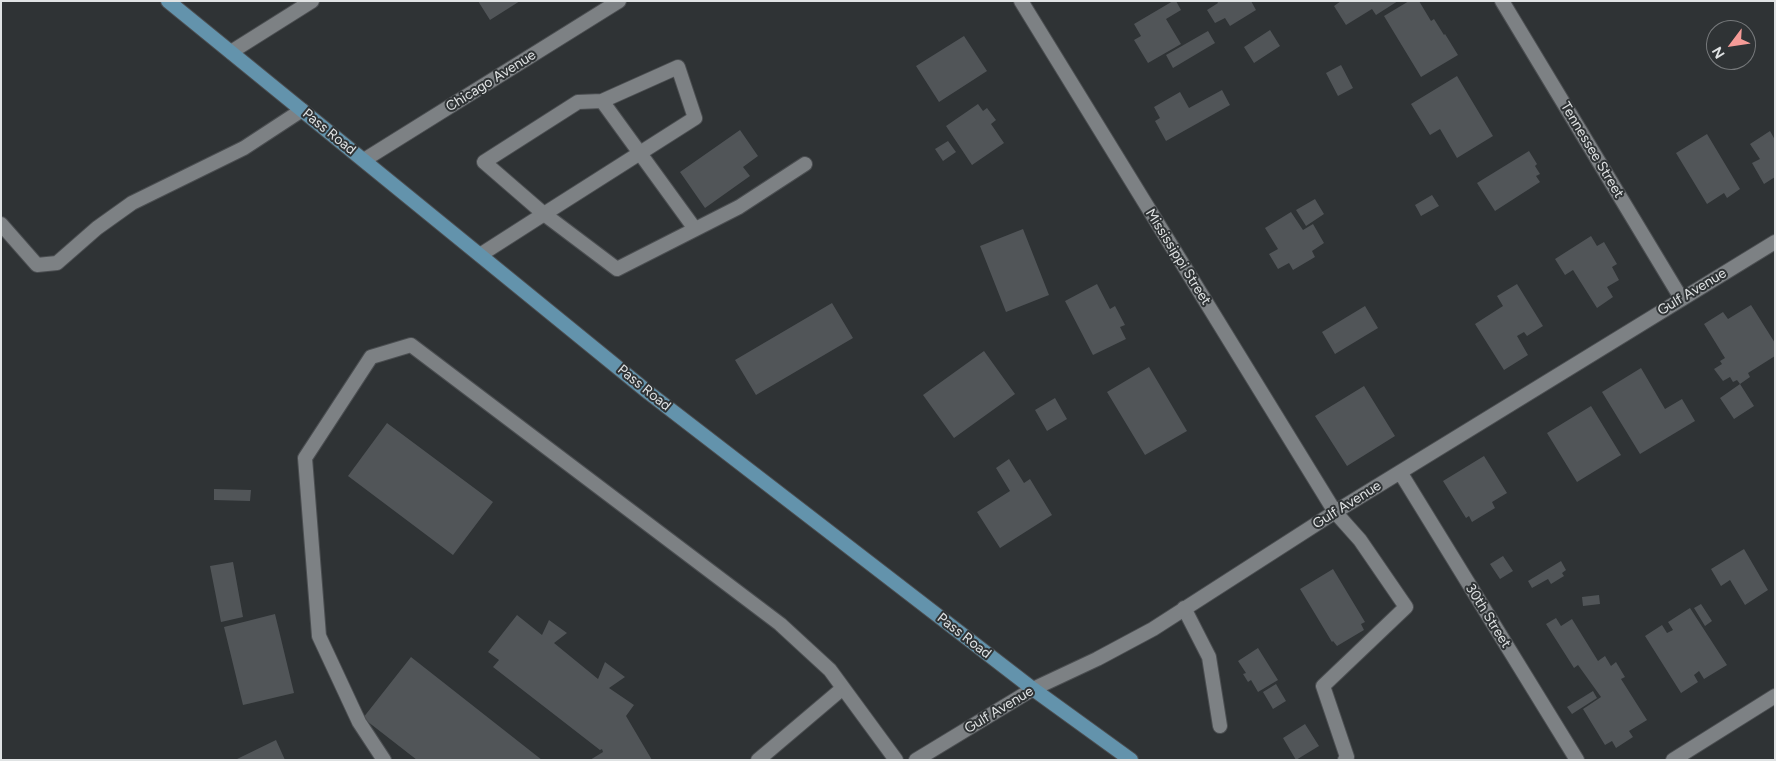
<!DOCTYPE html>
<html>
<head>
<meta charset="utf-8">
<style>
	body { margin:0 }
	#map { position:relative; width:1776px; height:761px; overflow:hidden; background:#2f3335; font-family:Figtree,sans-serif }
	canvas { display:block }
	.frame { position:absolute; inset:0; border:2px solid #e0e3e4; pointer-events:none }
	.north { position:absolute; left:1706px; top:20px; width:50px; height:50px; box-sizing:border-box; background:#2f3335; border:1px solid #76797b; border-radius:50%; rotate:239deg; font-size:14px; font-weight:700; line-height:20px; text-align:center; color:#e0e3e4 }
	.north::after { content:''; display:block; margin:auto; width:18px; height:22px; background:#f59b97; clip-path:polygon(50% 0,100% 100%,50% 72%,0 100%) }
</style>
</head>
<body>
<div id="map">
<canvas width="1776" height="761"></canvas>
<div class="frame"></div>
<div class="north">N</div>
</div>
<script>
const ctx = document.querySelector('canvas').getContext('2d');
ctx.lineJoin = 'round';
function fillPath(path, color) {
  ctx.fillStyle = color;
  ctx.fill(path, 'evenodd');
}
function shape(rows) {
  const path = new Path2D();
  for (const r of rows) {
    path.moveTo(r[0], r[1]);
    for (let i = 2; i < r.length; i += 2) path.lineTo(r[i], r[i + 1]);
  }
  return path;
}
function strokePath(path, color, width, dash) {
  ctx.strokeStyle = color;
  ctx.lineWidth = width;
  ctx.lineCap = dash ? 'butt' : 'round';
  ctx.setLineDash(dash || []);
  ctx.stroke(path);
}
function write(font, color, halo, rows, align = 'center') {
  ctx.font = font + ' Figtree,sans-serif';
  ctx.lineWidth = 4;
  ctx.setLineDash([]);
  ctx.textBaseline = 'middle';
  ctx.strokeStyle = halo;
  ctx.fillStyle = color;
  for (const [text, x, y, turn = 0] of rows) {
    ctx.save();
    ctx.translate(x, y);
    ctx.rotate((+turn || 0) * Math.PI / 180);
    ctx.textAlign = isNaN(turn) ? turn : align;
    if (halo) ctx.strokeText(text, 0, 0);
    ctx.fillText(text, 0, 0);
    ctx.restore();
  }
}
fillPath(shape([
	[478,1,520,1,490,20],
	[1173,1,1176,1,1181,10,1166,19,1181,44,1148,63,1134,40,1141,36,1134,24],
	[1217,1,1251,1,1256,10,1230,26,1225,18,1215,23,1207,10,1218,3],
	[1341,1,1398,1,1376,15,1372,9,1346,25,1334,6],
	[1409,1,1419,1,1431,21,1434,19,1444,35,1445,34,1458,55,1421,77,1384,16],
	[1270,30,1280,46,1254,63,1244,47],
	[1208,31,1215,43,1173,68,1166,55],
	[964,36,987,71,939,102,916,66],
	[1341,65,1353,88,1338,96,1326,73],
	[1457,76,1493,136,1457,158,1440,129,1430,135,1411,104],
	[1222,90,1230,105,1166,141,1155,121,1160,118,1154,107,1180,92,1189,108],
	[978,104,983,111,987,108,996,120,991,124,1004,143,972,165,946,126],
	[740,130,758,156,743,167,750,176,705,208,680,172],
	[1770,131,1775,140,1775,177,1764,184,1752,163,1760,159,1750,144],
	[1707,134,1740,189,1727,198,1724,193,1707,204,1676,153],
	[948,141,956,152,943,161,935,149],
	[1529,151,1537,164,1535,166,1540,174,1536,176,1540,182,1495,211,1477,183],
	[1432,195,1439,206,1421,216,1415,205],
	[1315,199,1324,214,1306,226,1296,210],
	[1291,212,1303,230,1313,224,1324,243,1312,251,1315,257,1293,270,1289,263,1278,269,1269,254,1278,249,1265,228],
	[1023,229,1049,295,1006,312,980,246],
	[1591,236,1597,246,1604,242,1617,264,1612,267,1619,280,1607,287,1613,297,1597,308,1573,270,1565,275,1555,259],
	[1097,284,1110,309,1115,306,1125,325,1120,327,1126,339,1093,355,1065,301],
	[1517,284,1543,326,1527,336,1524,332,1517,336,1528,355,1504,370,1475,324,1503,306,1497,296],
	[832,303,853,338,756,395,735,360],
	[1751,305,1775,343,1775,356,1748,373,1750,377,1740,384,1737,380,1733,382,1730,377,1723,381,1714,369,1722,364,1720,361,1725,358,1704,324,1723,312,1728,319],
	[1365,306,1378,328,1335,354,1322,332],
	[984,351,1015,394,954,438,923,395],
	[1149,367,1187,431,1145,455,1107,392],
	[1641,368,1665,409,1682,399,1695,421,1640,454,1602,392],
	[1740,384,1754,406,1734,419,1720,398],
	[1364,386,1395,436,1347,466,1315,416],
	[1055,398,1067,419,1047,431,1035,410],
	[1591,406,1621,455,1577,482,1547,433],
	[387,423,493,502,453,555,348,476],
	[1484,456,1507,493,1492,502,1495,508,1472,522,1469,516,1466,518,1443,481],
	[1009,459,1024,483,1030,479,1052,515,1000,548,977,512,1010,491,996,468],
	[214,489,251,490,250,501,214,500],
	[1744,549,1768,590,1745,605,1730,580,1721,586,1711,569],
	[1503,556,1513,571,1500,579,1490,564],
	[1561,561,1566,570,1562,573,1564,576,1551,584,1548,579,1532,588,1528,581],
	[233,562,243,617,221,622,210,566],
	[1333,569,1365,622,1361,624,1364,630,1337,646,1333,641,1332,642,1300,589],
	[1599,595,1600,604,1583,606,1582,597],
	[1701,604,1712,621,1705,626,1694,608],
	[1690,608,1727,665,1704,679,1699,671,1694,675,1698,682,1681,693,1645,636,1662,625,1667,633,1673,630,1668,622],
	[275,614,294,693,243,705,224,627],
	[517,615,542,635,549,620,567,633,554,643,598,679,605,662,625,677,609,688,634,705,626,716,652,760,590,760,603,752,602,749,600,750,493,667,499,660,488,652],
	[1556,618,1561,626,1572,619,1598,661,1605,656,1611,666,1616,662,1625,677,1621,679,1647,720,1629,731,1633,737,1616,748,1612,741,1605,745,1583,709,1601,697,1578,665,1574,668,1546,624],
	[1258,648,1278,680,1258,692,1251,680,1248,682,1243,674,1246,673,1238,661],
	[411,657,542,760,417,760,363,718],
	[1276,684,1286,701,1273,709,1263,692],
	[1593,691,1597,698,1572,714,1567,707],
	[1305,724,1319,746,1296,760,1283,738],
	[276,740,285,760,235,760]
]), '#515558');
const service = shape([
	[231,52,312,1],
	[602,101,695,229],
	[1,224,37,265,57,263,97,228,132,203,244,148,302,110],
	[480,255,544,214,640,153,695,118,678,67,602,101,578,102,484,162,544,214,617,269,739,207,805,164],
	[1335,512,1360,540,1406,607,1323,686,1347,757,1345,760],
	[1184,608,1209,657,1220,726],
	[384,760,359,722,319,636,305,458,371,357,411,345,780,624,830,670,896,760],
	[758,760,843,688]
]);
const minor = shape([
	[1021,1,1335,512],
	[1502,1,1681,298],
	[364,160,619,1],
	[1400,472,1577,760],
	[916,760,1033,689,1097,659,1153,629,1335,512,1775,242],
	[1673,760,1775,696]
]);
const primary = shape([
	[168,1,649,393,1033,689,1131,760]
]);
strokePath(service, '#4b4e51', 16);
strokePath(minor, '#4b4e51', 16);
strokePath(primary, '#4b4e51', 16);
strokePath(service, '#7d8184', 14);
strokePath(minor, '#7d8184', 14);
strokePath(primary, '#6393ac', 14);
write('14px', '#e0e3e4', '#2f3335', [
	["Chicago Avenue",491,81,-32],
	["Pass Road",329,132,39],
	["Tennessee Street",1592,150,59],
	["Mississippi Street",1178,257,58],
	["Gulf Avenue",1692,292,-31],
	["Pass Road",644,388,39],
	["Gulf Avenue",1347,505,-32],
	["30th Street",1488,616,58],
	["Pass Road",964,636,38],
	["Gulf Avenue",999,710,-31]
]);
</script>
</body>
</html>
